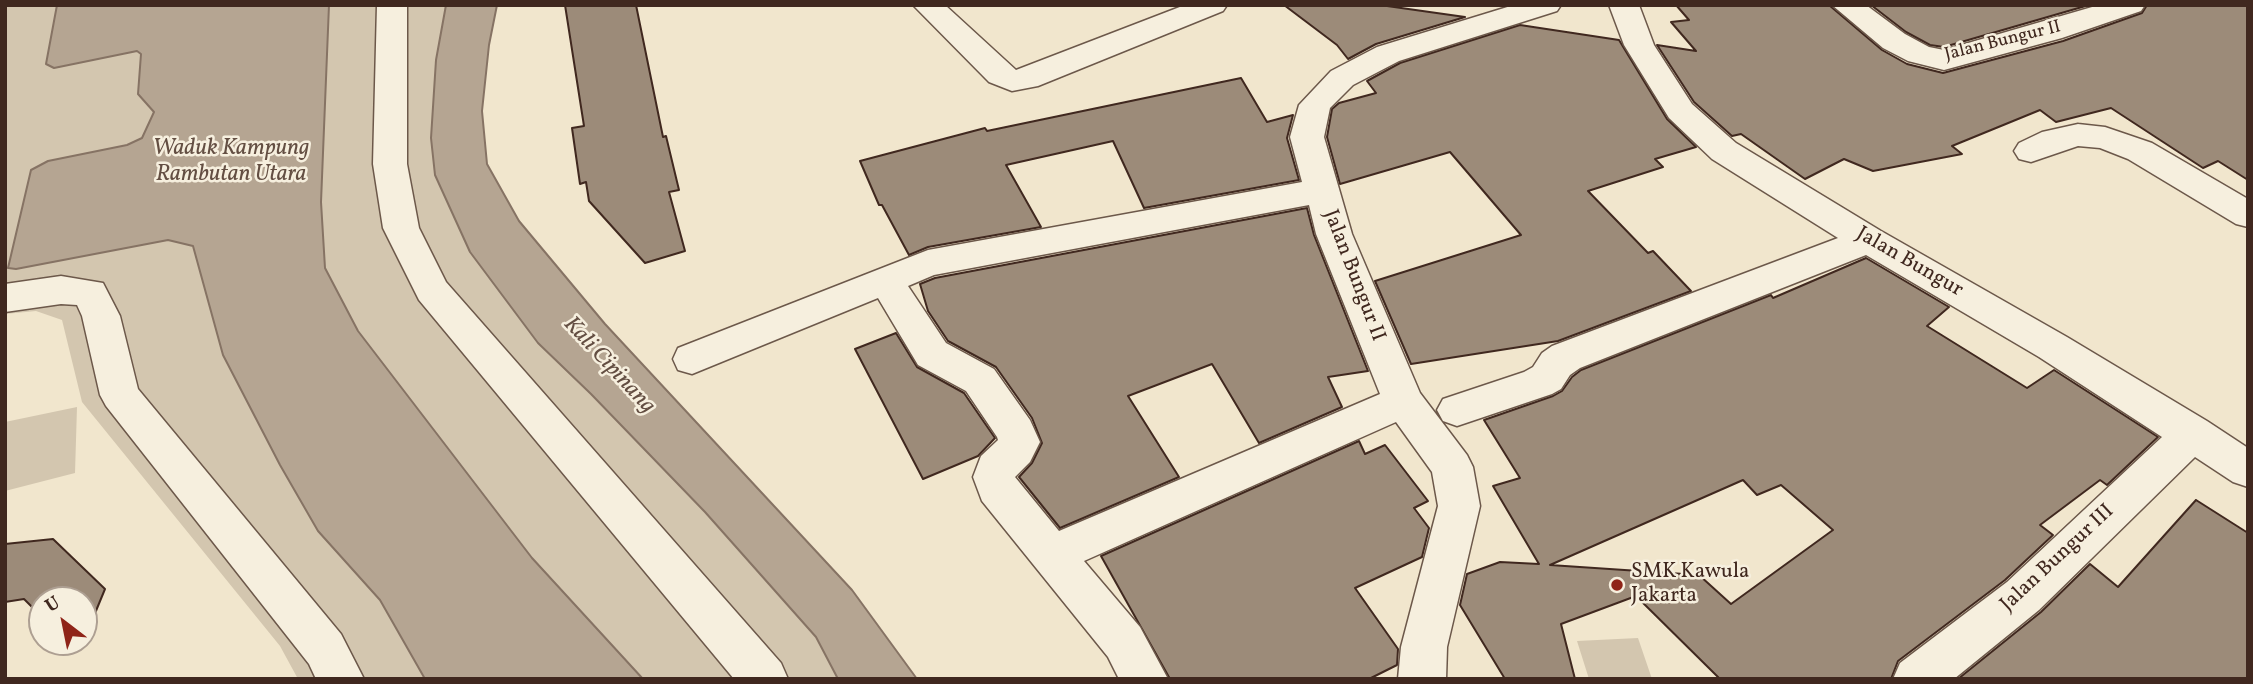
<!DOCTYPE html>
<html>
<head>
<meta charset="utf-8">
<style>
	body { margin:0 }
	#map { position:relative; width:2253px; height:684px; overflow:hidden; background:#f1e6cd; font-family:Vollkorn,serif }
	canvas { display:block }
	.frame { position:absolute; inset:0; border:7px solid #40281f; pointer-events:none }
	.north { position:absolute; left:28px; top:586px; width:70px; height:70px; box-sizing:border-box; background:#f6efde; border:2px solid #ad9f92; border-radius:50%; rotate:328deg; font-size:19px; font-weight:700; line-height:28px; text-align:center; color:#40281f }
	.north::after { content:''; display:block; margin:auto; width:24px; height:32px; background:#8f2418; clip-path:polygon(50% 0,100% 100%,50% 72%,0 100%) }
</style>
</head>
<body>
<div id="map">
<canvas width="2253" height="684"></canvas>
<div class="frame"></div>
<div class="north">U</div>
</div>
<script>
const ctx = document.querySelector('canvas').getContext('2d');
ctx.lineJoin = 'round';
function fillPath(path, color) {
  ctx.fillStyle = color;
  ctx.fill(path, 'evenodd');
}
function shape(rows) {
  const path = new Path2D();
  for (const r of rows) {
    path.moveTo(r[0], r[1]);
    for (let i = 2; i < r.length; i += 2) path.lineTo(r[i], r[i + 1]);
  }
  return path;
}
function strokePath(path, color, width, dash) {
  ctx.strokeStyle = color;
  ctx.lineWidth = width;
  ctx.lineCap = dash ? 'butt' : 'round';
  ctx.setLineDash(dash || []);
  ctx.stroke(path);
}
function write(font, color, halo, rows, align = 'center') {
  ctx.font = font + ' Vollkorn,serif';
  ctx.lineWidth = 5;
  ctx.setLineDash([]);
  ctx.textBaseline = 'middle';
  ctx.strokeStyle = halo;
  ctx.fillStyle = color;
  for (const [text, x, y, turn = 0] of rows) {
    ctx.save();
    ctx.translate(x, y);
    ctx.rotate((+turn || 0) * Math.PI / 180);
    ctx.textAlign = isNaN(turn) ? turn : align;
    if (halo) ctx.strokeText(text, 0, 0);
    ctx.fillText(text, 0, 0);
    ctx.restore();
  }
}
fillPath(shape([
	[5,5,446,5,436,60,431,138,435,175,538,343,591,394,705,512,816,637,838,679,298,679,280,646,82,402,62,320,36,311,5,314],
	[77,407,75,473,5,491,5,422],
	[1638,638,1652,679,1589,679,1577,641]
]), '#d3c6af');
const water = shape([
	[57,5,329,5,321,202,325,268,358,331,532,558,643,679,425,679,380,600,318,531,280,465,223,355,193,246,168,240,16,269,8,268,31,170,48,161,127,145,142,138,154,112,138,94,141,54,137,51,54,68,46,64,57,5],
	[446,5,497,5,489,45,482,111,487,164,519,221,605,324,852,590,917,679,838,679,816,637,705,512,591,394,538,343,470,252,435,175,431,138,436,60,446,5]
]);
fillPath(water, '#b5a592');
strokePath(water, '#867364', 2);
const building = shape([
	[565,5,636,5,663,137,666,136,679,190,669,192,685,251,645,263,589,201,586,182,580,184,572,128,584,126,565,5],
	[1284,5,1380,5,1465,17,1376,44,1348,59,1337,45,1284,5],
	[1676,5,1829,5,1882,50,1907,64,1943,73,2063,41,2142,13,2147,5,2248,5,2248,180,2218,161,2203,168,2111,108,2056,122,2040,110,1952,146,1962,154,1873,171,1844,159,1805,179,1741,134,1732,136,1694,102,1657,45,1696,51,1671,22,1689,20,1676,5],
	[1871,5,2089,5,1944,47,1930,45,1906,32,1871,5],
	[1520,25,1619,40,1667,119,1696,147,1655,159,1663,167,1588,191,1648,253,1653,251,1691,291,1558,341,1411,364,1375,281,1521,235,1450,152,1340,184,1327,137,1332,109,1339,103,1376,93,1367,81,1400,63,1520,25],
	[1241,78,1267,122,1293,115,1287,138,1299,180,1144,208,1113,141,1006,165,1041,227,928,247,909,255,882,205,879,205,860,161,985,128,987,131,1241,78],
	[1307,208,1314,235,1368,371,1328,377,1342,407,1259,443,1212,364,1128,396,1179,477,1060,528,1019,477,1032,463,1042,443,1032,418,996,367,948,341,928,311,920,284,935,278,1307,208],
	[1866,258,1949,307,1927,326,2027,388,2054,370,2158,437,2107,485,2100,480,2040,525,2053,535,2005,580,1898,661,1891,679,1720,679,1636,596,1561,624,1575,679,1505,679,1460,605,1467,574,1500,562,1539,564,1493,486,1520,478,1484,420,1553,396,1562,391,1572,377,1581,370,1771,295,1773,298,1866,258],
	[1743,480,1757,495,1781,485,1833,530,1731,604,1699,575,1550,565,1743,480],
	[896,333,917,367,964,393,995,438,978,456,923,479,855,349,896,333],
	[1359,441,1365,454,1385,445,1428,501,1414,508,1429,528,1422,557,1355,588,1398,649,1397,665,1369,679,1170,679,1101,556,1359,441],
	[2196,500,2248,533,2248,679,1958,679,2041,612,2090,564,2118,587,2196,500],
	[53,539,105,589,84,640,84,600,42,600,42,617,24,599,5,602,5,544,53,539]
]);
fillPath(building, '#9c8b79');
strokePath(building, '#40281f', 2);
const minor = shape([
	[377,5,407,5,407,164,419,228,446,282,781,663,788,679,734,679,419,300,383,228,373,164,377,5],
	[913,5,945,5,1016,70,1185,5,1227,5,1223,11,1038,86,1012,91,989,82,913,5],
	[1514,5,1561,5,1557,11,1399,61,1353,85,1330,108,1324,137,1352,234,1420,393,1467,455,1473,467,1480,506,1447,647,1446,679,1398,679,1401,647,1438,506,1432,472,1396,422,1084,561,1140,627,1168,679,1119,679,1108,657,982,501,973,477,981,456,998,440,997,437,966,391,918,365,878,298,692,374,678,370,673,359,678,348,928,250,1302,182,1290,137,1299,105,1331,71,1377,47,1514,5],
	[1309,205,1316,234,1380,394,1059,531,1015,477,1030,462,1040,442,1030,420,994,369,946,343,908,286,934,275,1309,205],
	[1609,5,1639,5,1654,45,1692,104,1736,143,1881,231,2067,337,2207,421,2248,448,2248,487,2233,482,2195,457,2039,610,1954,679,1893,679,1900,663,2007,582,2162,437,2039,357,1866,255,1580,368,1570,375,1561,389,1552,394,1457,426,1443,421,1437,410,1443,399,1524,372,1533,367,1542,353,1552,346,1838,238,1712,159,1669,118,1624,45,1609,5],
	[1832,5,1866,5,1905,34,1929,47,1944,50,2099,5,2145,5,2141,11,2062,38,1944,70,1908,61,1883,48,1832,5],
	[2078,124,2105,127,2152,143,2248,199,2248,227,2236,224,2128,159,2100,148,2078,146,2031,162,2019,159,2014,151,2019,143,2042,132,2078,124],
	[61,276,103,283,120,316,138,389,341,634,364,679,316,679,309,664,106,406,100,395,82,316,77,305,61,304,5,312,5,284,61,276]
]);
strokePath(minor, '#6c584a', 3);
fillPath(minor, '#f6efde');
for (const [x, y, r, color] of [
	[1617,585,7,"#8f2418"]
]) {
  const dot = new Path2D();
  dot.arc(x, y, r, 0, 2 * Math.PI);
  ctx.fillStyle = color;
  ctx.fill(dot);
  strokePath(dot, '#f6efde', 2.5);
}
write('18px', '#40281f', '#f6efde', [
	["Jalan Bungur II",2003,42,-14]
]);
write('21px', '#40281f', '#f6efde', [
	["Jalan Bungur",1909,263,30],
	["Jalan Bungur II",1353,276,69],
	["Jalan Bungur III",2058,559,-43]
]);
write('21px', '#40281f', '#f6efde', [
	["SMK Kawula",1631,573],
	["Jakarta",1631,597]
], 'left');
write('italic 23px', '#634e42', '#f6efde', [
	["Waduk Kampung",231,150],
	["Rambutan Utara",231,176],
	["Kali Cipinang",608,366,47]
]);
</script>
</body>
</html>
